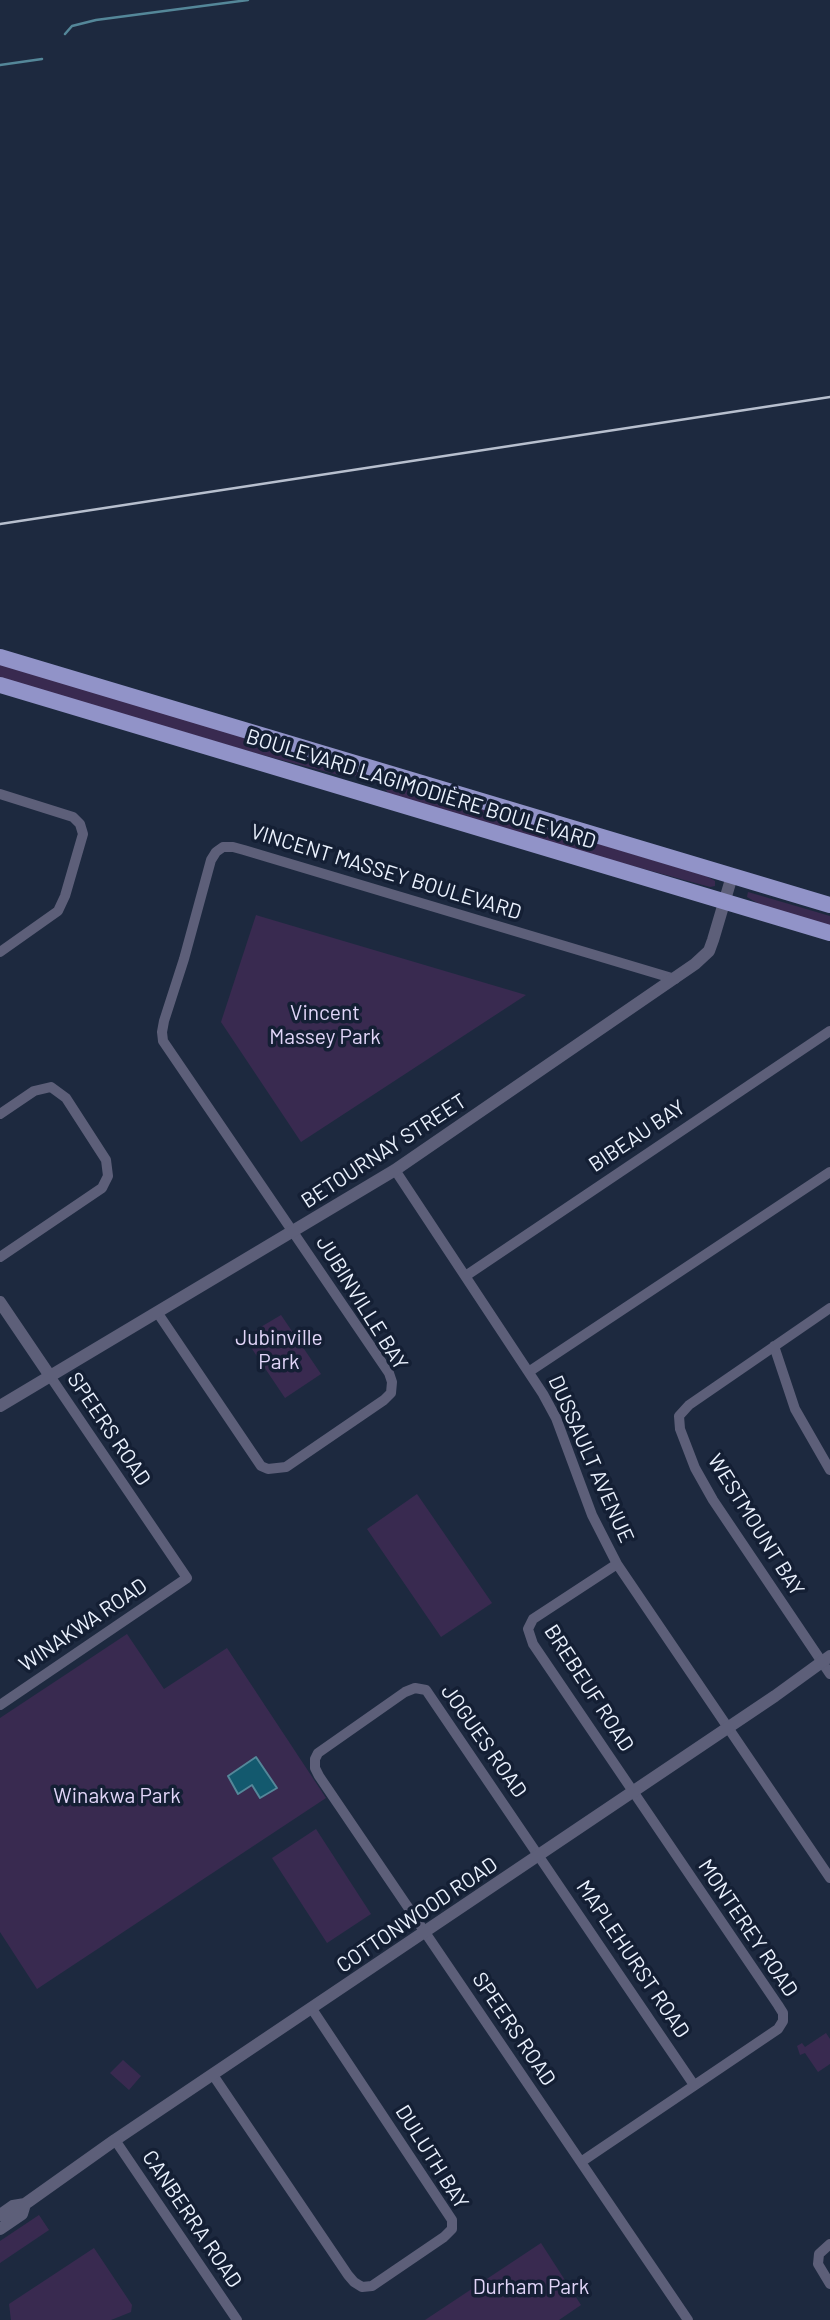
<!DOCTYPE html>
<html>
<head>
<meta charset="utf-8">
<style>
	body { margin:0 }
	canvas { display:block; background:#1d293f }
</style>
</head>
<body>
<canvas width="830" height="2320"></canvas>
<script>
const ctx = document.querySelector('canvas').getContext('2d');
ctx.lineJoin = 'round';
function fillPath(path, color) {
  ctx.fillStyle = color;
  ctx.fill(path, 'evenodd');
}
function shape(rows) {
  const path = new Path2D();
  for (const r of rows) {
    path.moveTo(r[0], r[1]);
    for (let i = 2; i < r.length; i += 2) path.lineTo(r[i], r[i + 1]);
  }
  return path;
}
function strokePath(path, color, width, dash) {
  ctx.strokeStyle = color;
  ctx.lineWidth = width;
  ctx.lineCap = dash ? 'butt' : 'round';
  ctx.setLineDash(dash || []);
  ctx.stroke(path);
}
function write(font, color, halo, rows, align = 'center') {
  ctx.font = font + ' Barlow,sans-serif';
  ctx.lineWidth = 7;
  ctx.setLineDash([]);
  ctx.textBaseline = 'middle';
  ctx.strokeStyle = halo;
  ctx.fillStyle = color;
  for (const [text, x, y, turn = 0] of rows) {
    ctx.save();
    ctx.translate(x, y);
    ctx.rotate((+turn || 0) * Math.PI / 180);
    ctx.textAlign = isNaN(turn) ? turn : align;
    if (halo) ctx.strokeText(text, 0, 0);
    ctx.fillText(text, 0, 0);
    ctx.restore();
  }
}
fillPath(shape([
	[0,663,359,772,359,774,356,776,346,777,255,753,0,678],
	[378,778,706,876,715,881,715,886,710,887,600,857,389,794,379,782],
	[748,892,830,916,830,927,764,907,747,897],
	[256,915,259,916,526,995,301,1142,221,1022],
	[281,1315,321,1374,285,1398,244,1337],
	[417,1494,492,1603,441,1637,367,1529],
	[127,1634,164,1689,227,1648,326,1798,37,1989,0,1932,0,1718],
	[316,1829,371,1914,327,1943,272,1858],
	[826,2033,830,2039,830,2064,818,2072,805,2053,800,2055,797,2046,802,2043,805,2047],
	[123,2060,141,2076,129,2090,110,2073],
	[39,2215,49,2230,0,2263,0,2241],
	[541,2243,581,2305,559,2320,425,2320],
	[94,2248,132,2305,131,2312,111,2320,11,2320,9,2304]
]), '#392a50');
const water = shape([
	[256,1757,277,1788,260,1798,252,1785,238,1794,228,1776,256,1757]
]);
fillPath(water, '#13596e');
strokePath(water, '#548799', 2);
strokePath(shape([
	[65,34,72,26,96,20,248,0],
	[0,65,42,59]
]), '#548799', 2.5);
strokePath(shape([
	[0,794,73,817,80,824,83,834,65,896,58,911,0,952],
	[0,1114,34,1091,51,1087,66,1098,106,1160,108,1176,102,1188,0,1257],
	[395,1170,543,1394,556,1418,592,1515,617,1564,830,1878],
	[467,1275,830,1031],
	[830,1308,689,1405,679,1416,680,1429,695,1468,713,1500,830,1674],
	[157,1312,261,1466,268,1469,286,1467,384,1400,391,1393,392,1382,389,1373,163,1041,162,1032,164,1021,184,959,211,860,216,852,223,847,233,847,244,850,675,979],
	[774,1346,795,1409,830,1470],
	[530,1371,830,1172],
	[0,1705,187,1578,50,1376],
	[213,2075,348,2275,354,2282,362,2287,372,2286,444,2237,452,2229,452,2220,312,2009],
	[115,2140,237,2320],
	[581,2162,778,2029,783,2021,783,2013,778,2005,533,1644,528,1629,533,1619,617,1564],
	[830,2244,819,2254,818,2264,830,2284],
	[688,2320,319,1776,315,1768,315,1759,318,1753,405,1692,415,1688,426,1690,694,2085]
]), '#5d5f79', 10);
strokePath(shape([
	[0,1302,50,1376],
	[0,1406,395,1170,695,964,709,951,713,940,732,876],
	[0,2215,13,2206,25,2204,115,2140,775,1696,830,1656],
	[0,2229,22,2214,25,2204]
]), '#5d5f79', 12);
strokePath(shape([
	[0,657,830,905],
	[0,685,830,933]
]), '#9193c8', 16);
strokePath(shape([
	[0,524,830,397]
]), '#b7bfce', 2.5);
write('21px', '#ebf2fe', '#141f34', [
	["BOULEVARD LAGIMODIÈRE BOULEVARD",421,789,17],
	["VINCENT MASSEY BOULEVARD",386,872,17],
	["BIBEAU BAY",637,1136,-34],
	["BETOURNAY STREET",384,1151,-33],
	["JUBINVILLE BAY",362,1303,58],
	["SPEERS ROAD",109,1429,56],
	["DUSSAULT AVENUE",591,1459,66],
	["WESTMOUNT BAY",756,1525,58],
	["WINAKWA ROAD",83,1625,-34],
	["BREBEUF ROAD",589,1688,57],
	["JOGUES ROAD",484,1741,55],
	["COTTONWOOD ROAD",417,1915,-34],
	["MONTEREY ROAD",748,1928,56],
	["MAPLEHURST ROAD",633,1959,56],
	["SPEERS ROAD",514,2029,56],
	["DULUTH BAY",432,2157,58],
	["CANBERRA ROAD",192,2219,56]
]);
write('21px', '#e1d5f8', '#141f34', [
	["Vincent",325,1013],
	["Massey Park",325,1037],
	["Jubinville",279,1338],
	["Park",279,1362],
	["Winakwa Park",117,1796],
	["Durham Park",531,2287]
]);
</script>
</body>
</html>
